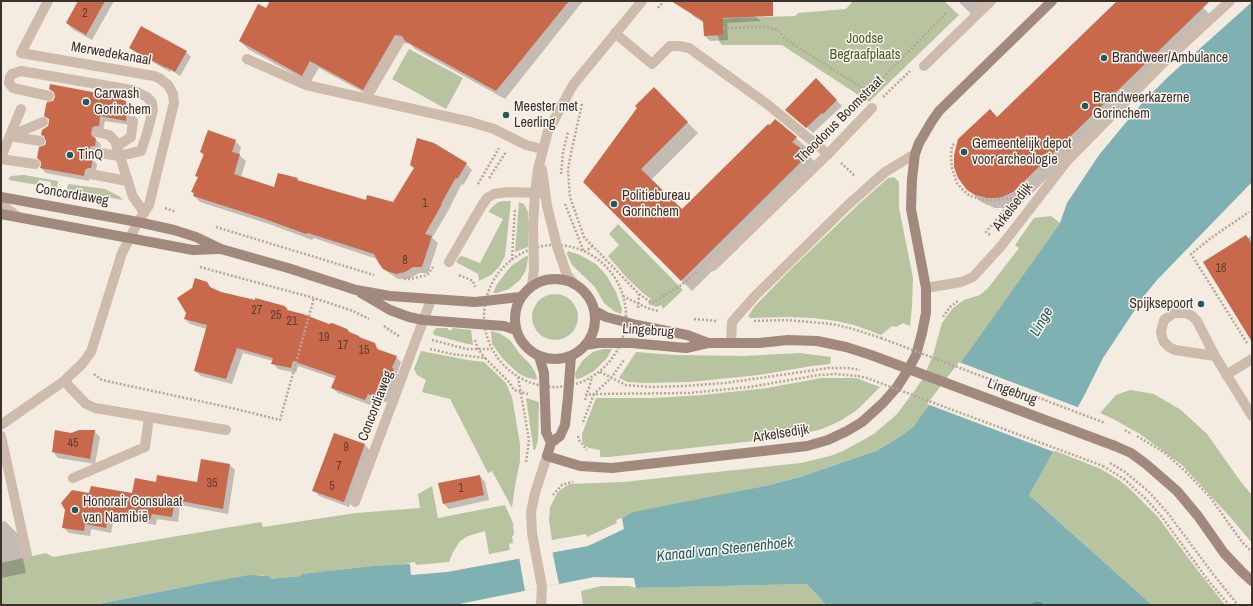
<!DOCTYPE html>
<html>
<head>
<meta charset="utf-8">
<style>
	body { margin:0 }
	#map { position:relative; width:1253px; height:606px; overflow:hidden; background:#f4ebe1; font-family:"Archivo Narrow",sans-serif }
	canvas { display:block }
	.frame { position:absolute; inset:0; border:2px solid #3b302b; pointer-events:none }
</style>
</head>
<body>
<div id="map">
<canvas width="1253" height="606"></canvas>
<div class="frame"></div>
</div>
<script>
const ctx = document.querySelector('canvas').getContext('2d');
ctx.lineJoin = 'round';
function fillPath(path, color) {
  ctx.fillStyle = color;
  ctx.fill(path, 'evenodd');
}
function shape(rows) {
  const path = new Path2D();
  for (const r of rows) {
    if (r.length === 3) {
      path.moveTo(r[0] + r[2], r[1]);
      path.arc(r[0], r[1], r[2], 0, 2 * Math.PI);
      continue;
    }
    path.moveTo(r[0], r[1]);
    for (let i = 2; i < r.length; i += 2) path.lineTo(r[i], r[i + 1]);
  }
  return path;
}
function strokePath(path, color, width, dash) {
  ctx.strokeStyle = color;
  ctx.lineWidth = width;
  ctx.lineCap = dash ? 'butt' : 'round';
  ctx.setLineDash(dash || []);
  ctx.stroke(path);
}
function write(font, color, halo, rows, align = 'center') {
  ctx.font = font + ' "Archivo Narrow",sans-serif';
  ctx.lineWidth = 3;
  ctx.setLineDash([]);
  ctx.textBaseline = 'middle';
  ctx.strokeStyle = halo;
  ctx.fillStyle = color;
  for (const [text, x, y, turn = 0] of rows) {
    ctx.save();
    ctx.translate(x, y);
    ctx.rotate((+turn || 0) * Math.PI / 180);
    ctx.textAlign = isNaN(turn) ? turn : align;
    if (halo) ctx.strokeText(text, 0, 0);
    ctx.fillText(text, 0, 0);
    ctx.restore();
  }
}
fillPath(shape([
	[853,1,944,1,959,15,869,102,782,45,722,45,719,41,718,35,723,35,723,19,737,18,795,16,798,13,846,9],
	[409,49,463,78,446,109,392,79],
	[24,175,58,181,57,188,51,187,51,182,39,180,38,185,9,180,9,178,11,176],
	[894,177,899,182,899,208,913,278,912,306,910,326,903,323,896,327,892,326,881,335,854,325,836,321,814,318,787,317,750,318,748,316,755,306,792,268,860,203,888,178],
	[68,184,105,189,119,196,123,200,67,190],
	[502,201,511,201,505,256,499,267,491,275,479,281,478,274,456,262,459,257,462,256,480,263,503,219,489,212,489,210,497,203],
	[519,202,524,204,528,212,528,247,515,252],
	[1051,216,1060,223,970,351,913,427,898,438,876,451,800,477,765,486,627,515,622,518,616,520,617,523,587,537,586,534,552,540,549,520,550,507,558,492,563,488,570,484,623,482,801,463,830,456,843,451,865,439,875,433,897,414,915,390,923,378,933,355,942,323,953,308,964,300,980,295,989,287,1019,248,1015,245,1034,218],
	[618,224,683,290,663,309,661,305,657,307,648,304,651,299,644,294,627,278,608,256,619,245,609,234],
	[568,251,580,255,589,260,597,265,606,275,616,292,622,309,621,314,614,311,604,303,595,287,572,265,567,254],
	[526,256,528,256,528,258,526,270,520,280,509,289,497,293,493,293,497,284,511,266],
	[555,317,23],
	[436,328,448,328,448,330,452,330,453,328,471,330,473,345,464,343,434,335,433,332],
	[491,331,499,333,510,340,520,354,530,364,535,372,537,378,536,380,525,377,518,373,503,359,492,344],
	[612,349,607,358,594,371,581,378,576,379,575,374,577,369,583,360,593,352,603,349],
	[421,351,468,360,484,362,506,383,512,397,520,444,520,461,515,486,512,508,492,471,488,473,450,399,422,392,426,380,417,375,414,369],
	[636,352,674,355,744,356,800,353,831,357,830,364,812,366,759,375,689,382,645,383,628,382,619,378],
	[821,378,856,378,880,387,857,410,840,421,822,429,790,437,609,457,600,457,600,450,589,448,584,445,582,440,582,434,596,398,654,398,702,395,767,388],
	[1130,390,1154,394,1181,410,1207,434,1241,482,1252,495,1252,543,1231,518,1182,465,1140,434,1113,419,1100,413,1116,395],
	[526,398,539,402,538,441,535,450,533,449,533,446],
	[1053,450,1101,469,1119,480,1129,488,1158,517,1192,563,1225,605,1152,605,1029,495],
	[432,486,438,518,505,505,513,523,514,535,512,536,513,543,509,544,510,550,489,554,485,531,468,536,460,541,453,552,449,562,416,565,415,562,399,565,372,566,302,574,302,576,270,579,270,577,262,575,199,584,93,605,1,605,1,563,46,553,53,557,261,522,263,527,356,513,420,508,418,494],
	[807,584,826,605,583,605,581,591,601,586,629,586,636,588]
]), '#b8c4a0');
fillPath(shape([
	[1252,2,1252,182,1157,280,1144,296,1103,358,1085,394,1029,495,1152,605,826,605,807,584,636,588,634,578,594,577,454,605,93,605,199,584,250,575,268,576,270,577,270,579,301,576,301,574,372,566,410,564,411,575,447,572,588,546,624,529,622,518,633,512,765,486,800,477,876,451,898,438,913,427,970,350,1060,223,1067,203,1099,155,1113,138,1143,102,1168,77]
]), '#7fb0b2');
fillPath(shape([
	[959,362,1080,408,1054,452,927,404],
	[552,550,559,584,525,591,519,557]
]), '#f4ebe1');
fillPath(shape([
	[79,1,114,1,92,40,72,29,67,23],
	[271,1,583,1,505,99,415,49,410,44,403,43,372,97,319,68,310,83,248,49,240,41,266,10],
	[685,1,735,1,761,21,727,23,728,40,710,41,705,36,704,23,693,16,688,10],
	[958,1,996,1,976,19],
	[1118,1,1197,1,1213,18,1023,202,1016,206,1007,208,995,208,981,202,962,183,957,175,997,118],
	[142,27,186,52,191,57,180,76,171,70,170,72,135,52,130,48],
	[816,80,842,106,813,133,792,115],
	[50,89,125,102,130,107,130,125,105,121,103,130,95,136,96,140,101,144,100,150,92,156,92,159,97,164,96,172,89,175,89,181,46,173,41,168,42,166,45,146,48,142,46,139,42,134,49,127,50,120,45,115,54,102,56,94],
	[654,89,698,133,651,180,682,210,776,121,796,138,807,148,803,151,819,165,692,291,584,182],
	[235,141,241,147,239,155,246,161,241,177,274,188,297,179,300,182,366,201,393,203,466,164,472,170,464,184,461,185,448,211,432,238,438,243,428,273,419,273,409,279,398,279,389,273,383,267,377,259,314,238,312,240,269,224,200,202,194,196,195,194,193,192,198,177,196,176,204,156,201,152],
	[1252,235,1252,340,1248,238],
	[206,283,212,289,221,293,285,307,290,312,329,325,347,329,351,333,359,336,362,339,374,344,381,352,396,357,401,362,397,374,398,375,388,403,373,398,370,405,338,393,332,388,336,379,298,366,296,373,278,369,273,363,273,361,243,353,232,384,201,376,195,371,207,329,190,324,185,319],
	[94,431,100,437,95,464,58,458,53,452,71,434],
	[365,445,370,450,349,507,319,496,314,490],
	[230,465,235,470,228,514,180,505,178,522,157,519,156,525,114,518,111,533,91,529,90,536,69,533,63,527,90,494,133,494,156,483,198,483],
	[480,476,485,482,489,500,449,509,443,503],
	[5,521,18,534,26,573,1,578,1,522],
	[1035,602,1040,602,1045,605,1029,605]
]), '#0003');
fillPath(shape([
	[78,1,105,1,86,35,66,23],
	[270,1,569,1,496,91,405,41,402,36,395,35,363,90,310,61,302,76,239,41,258,4,266,8],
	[671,1,773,1,773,16,723,18,723,35,704,36,703,21],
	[1117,1,1210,1,1013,192,1002,197,996,198,987,198,975,195,967,190,958,178,954,167,954,155,958,139,990,109,997,117],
	[141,26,187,51,175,72,166,67,166,68,129,48],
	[816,78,837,100,823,114,822,113,806,128,785,110],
	[50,84,103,94,126,101,126,121,100,116,99,126,95,126,92,128,91,134,93,137,96,139,95,146,91,146,88,151,88,155,93,158,91,168,88,168,85,170,84,176,40,168,41,165,41,162,37,158,39,147,45,145,46,142,44,136,41,135,42,130,48,126,49,122,49,119,44,116,46,105,47,102,53,101,55,97,54,92,49,89],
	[654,87,688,122,641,169,682,209,768,124,770,125,775,119,797,137,792,142,809,154,681,281,583,182,637,108,635,106],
	[208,130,236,140,232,152,240,154,234,174,274,187,278,173,298,178,297,180,366,200,367,195,393,202,414,168,410,165,417,138,434,143,467,163,458,178,455,179,441,204,442,204,425,234,432,236,422,267,413,267,405,272,396,274,387,271,383,269,378,262,374,254,308,233,306,234,262,218,193,196,194,193,191,192,198,177,195,176,204,154,200,152],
	[1246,235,1252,244,1252,342,1203,262],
	[195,278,207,282,210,287,221,292,255,300,255,298,285,306,285,307,287,308,287,310,303,314,329,324,332,323,347,329,349,332,359,336,359,337,375,343,377,349,397,356,392,368,394,369,382,399,368,394,365,400,331,388,336,376,293,361,291,368,271,364,273,358,237,348,226,379,194,371,207,325,184,319,186,313,177,298,192,288],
	[55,430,71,433,79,430,95,430,90,459,52,452],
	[334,433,365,444,344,502,312,491],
	[201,459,230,464,223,509,175,500,172,517,152,514,150,520,109,513,106,528,85,524,84,531,62,528,65,510,61,503,72,490,89,493,91,486,132,493,135,478,156,482,157,475,197,482],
	[480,475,484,495,443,504,438,483]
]), '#c8694b');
strokePath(shape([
	[658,8,664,1],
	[723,28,766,27,778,30,785,39,861,87,868,90,877,84,947,12],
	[883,97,910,71],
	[582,104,571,153,568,170,570,197,584,237,639,294,638,309],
	[954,144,952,146,951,156,952,168,957,183,962,189,970,196,984,200,995,200,1005,198,1013,199],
	[841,163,855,176],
	[561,174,563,152,568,132],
	[489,178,506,152],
	[478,184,499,148],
	[565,204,584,252,592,247],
	[165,208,176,212],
	[216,227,374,275],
	[990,235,986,232,1023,188],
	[555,316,71],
	[512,260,515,208],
	[200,267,314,298,353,311,369,319],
	[459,275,473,281,475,287],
	[404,279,411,279,427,275,433,267],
	[639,294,652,303,680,286,698,271],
	[623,296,647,308,658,311],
	[943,317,950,307,959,300],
	[694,319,717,321],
	[754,321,786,320,833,324,853,329,881,338],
	[384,326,400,337],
	[432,340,467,349,492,349],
	[475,340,478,349,485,358],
	[1247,343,1191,254,1211,238,1249,212],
	[430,349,452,354,485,358,509,382,514,390,528,394],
	[600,372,626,385,651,387,685,386,725,383,829,368,848,368,860,370],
	[94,374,102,380,236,409,280,420,314,298],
	[518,377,529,440,526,463],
	[585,395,594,394,611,378,624,360],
	[585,400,592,378],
	[583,422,594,394,689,393,750,387,819,375,836,374,858,376],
	[1125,430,1132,434],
	[578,436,579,440,587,450],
	[1137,436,1165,453,1186,472,1210,497,1242,542,1252,552],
	[1110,463,1125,472,1148,491,1167,512,1213,574,1238,605],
	[1103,466,1124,479,1147,500,1162,517,1207,579,1229,605],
	[553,495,562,485,573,482]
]), '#b9a596', 2.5, [2, 2]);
strokePath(shape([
	[615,33,652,64,670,46,679,46,689,48,767,104,828,154,713,266],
	[247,59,306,85,471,122,494,129,526,145,542,149],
	[49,96,13,88,9,83,10,77,12,74,21,71,132,90,147,97,152,103,153,110,147,133,141,151,119,156,94,152],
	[366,98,399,42],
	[97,132,109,135,115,141,133,197,144,212],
	[10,136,43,122],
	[10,136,40,141],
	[117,146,131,137,133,121],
	[1,157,21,109],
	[1,159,35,164],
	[90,174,127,181],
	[1,204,18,217],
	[731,343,732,322,755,296,849,204,885,172,915,154],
	[1215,356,1175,350,1169,347,1164,342,1162,337,1161,331,1164,320,1174,313,1186,313,1192,316,1197,321,1215,356,1252,416]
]), '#cdbbac', 10);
strokePath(shape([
	[1226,375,1252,359]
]), '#cdbbac', 10);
strokePath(shape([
	[924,66,991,1],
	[828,154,872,108],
	[542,169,547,206,557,246,567,275,573,282],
	[449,262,481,207,487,198,494,194,507,192,540,193],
	[532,285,534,269,533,225,535,193,538,169,548,131,573,85,642,1],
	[926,288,961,282,973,277,1002,245,1067,161,1166,60,1230,1],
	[64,381,86,404,95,408,226,430],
	[1,425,64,381,82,364,91,352,122,253,138,222,149,205,174,103,173,94,168,85,159,78,154,76,21,53,48,1],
	[1,436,27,555],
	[73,478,145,447,149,417],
	[355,502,431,300],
	[541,605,542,587,532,533,531,512,535,493,547,456]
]), '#cdbbac', 10);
strokePath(shape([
	[1,197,138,222,174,230,196,237,221,249,288,268,356,290,390,296,475,302,520,297],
	[1,214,193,250,218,249],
	[555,319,40],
	[361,293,390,310,409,317,423,320,504,326,516,330],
	[595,311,606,317,637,325,687,335,708,343],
	[586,345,598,343,631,343,686,348,708,343,759,343,788,340,817,341,846,347,871,355],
	[539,356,544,373,546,432,551,443],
	[571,356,568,397,565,425,560,436,551,443,547,456,580,466,612,468,807,446,828,440,847,431,862,422,883,403,897,387,908,370,916,355,922,333,926,313,926,288,911,209,912,179,915,154,919,143,932,121,939,111,1052,1],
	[1115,446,1131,453,1146,464,1177,491,1198,516,1224,553,1241,571,1252,581]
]), '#a18a7d', 10);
strokePath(shape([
	[881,338,1105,423],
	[858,376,867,378,1103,466]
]), '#b9a596', 2.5, [2, 2]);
strokePath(shape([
	[871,355,1115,446]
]), '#a18a7d', 10);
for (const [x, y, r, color] of [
	[1104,58,4,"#1f5a5e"],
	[86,102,4,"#1f5a5e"],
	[1085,106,4,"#1f5a5e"],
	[506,115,4,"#1f5a5e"],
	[964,152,4,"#1f5a5e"],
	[70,155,4,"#1f5a5e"],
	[614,204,4,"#1f5a5e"],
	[1201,304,4,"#1f5a5e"],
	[75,510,4,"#1f5a5e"]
]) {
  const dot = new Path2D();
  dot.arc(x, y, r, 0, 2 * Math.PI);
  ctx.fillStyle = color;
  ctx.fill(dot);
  strokePath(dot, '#fbf5ee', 1.5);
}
write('12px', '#5e3e33', null, [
	["2",85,14],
	["1",425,204],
	["8",405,261],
	["16",1221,269],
	["27",257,311],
	["25",276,316],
	["21",292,322],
	["19",324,338],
	["17",343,346],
	["15",364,351],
	["45",73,444],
	["9",346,448],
	["7",339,467],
	["35",212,484],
	["5",332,487],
	["1",461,489]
]);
write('14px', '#4a5a2e', '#fbf5ee', [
	["Joodse",865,39],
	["Begraafplaats",865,55]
]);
write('14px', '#3b302b', '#fbf5ee', [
	["Merwedekanaal",111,54,10],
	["Theodorus Boomstraat",840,120,-45],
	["Concordiaweg",72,195,10],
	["Arkelsedijk",1013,207,-53],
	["Lingebrug",648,331,4],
	["Lingebrug",1012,392,20],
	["Concordiaweg",376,406,-69],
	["Arkelsedijk",781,434,-9]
]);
write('14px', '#3b302b', '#fbf5ee', [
	["Brandweer/Ambulance",1112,58],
	["Carwash",94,94],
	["Gorinchem",94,110],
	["Brandweerkazerne",1093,98],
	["Gorinchem",1093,114],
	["Meester met",514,107],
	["Leerling",514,123],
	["Gemeentelijk depot",972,144],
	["voor archeologie",972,160],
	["TinQ",78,155],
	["Politiebureau",622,196],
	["Gorinchem",622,212],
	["Spijksepoort",1193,304,"right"],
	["Honorair Consulaat",83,502],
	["van Namibië",83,518]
], 'left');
write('italic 15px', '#1f5a5e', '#fbf5ee', [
	["Linge",1042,322,-60],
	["Kanaal van Steenenhoek",725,550,-6]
]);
</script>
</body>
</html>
